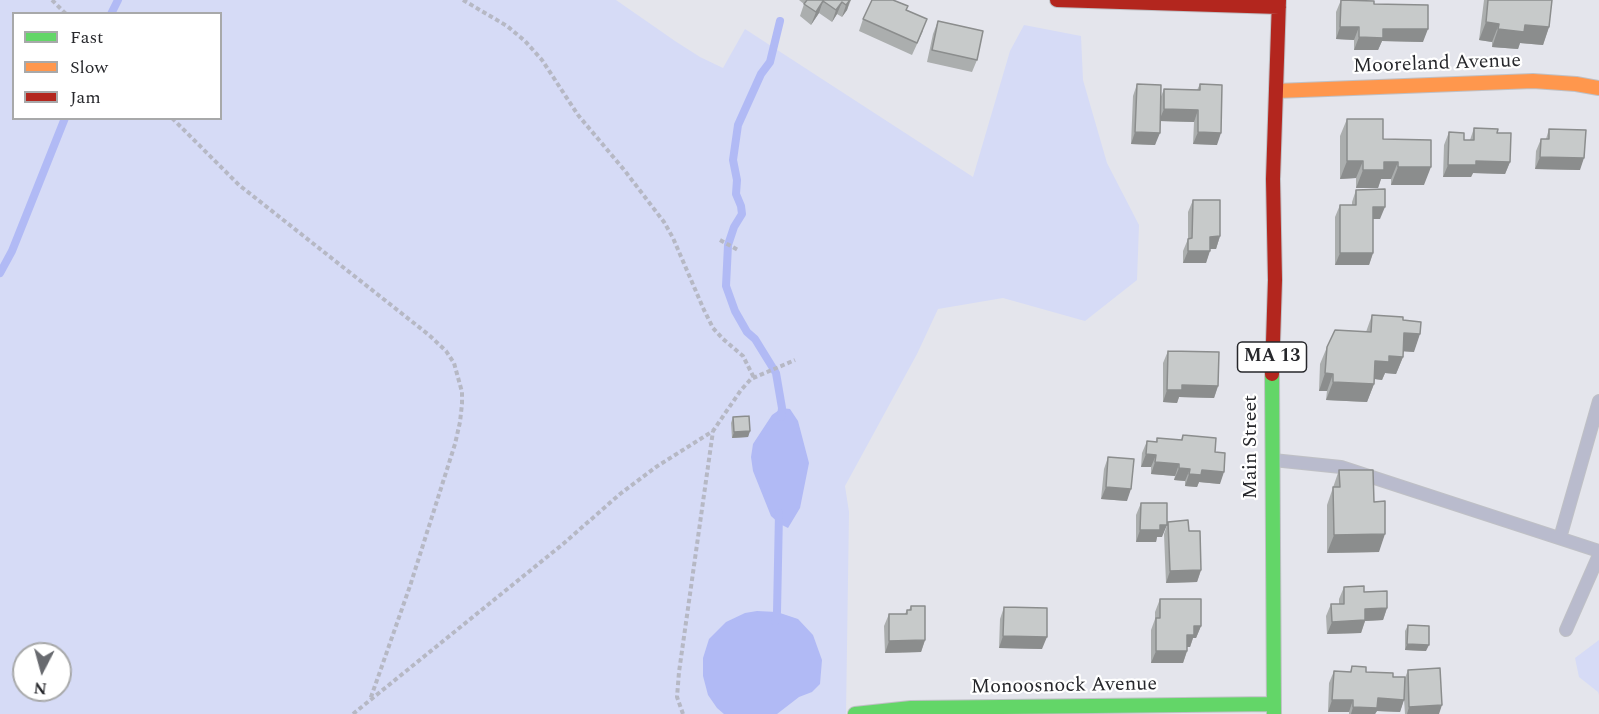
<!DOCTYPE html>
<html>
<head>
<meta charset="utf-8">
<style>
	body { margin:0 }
	#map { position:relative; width:1599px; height:714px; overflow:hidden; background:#e4e5ec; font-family:Spectral,serif }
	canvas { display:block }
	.legend { position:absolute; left:12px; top:12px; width:210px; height:108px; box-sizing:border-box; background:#fff; border:2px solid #a8a9aa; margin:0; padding:8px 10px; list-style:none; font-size:18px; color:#26272b }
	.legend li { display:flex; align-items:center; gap:12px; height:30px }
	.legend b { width:30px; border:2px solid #a8a9aa }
	.north { position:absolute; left:12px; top:642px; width:60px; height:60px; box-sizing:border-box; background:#fff; border:2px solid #a8a9aa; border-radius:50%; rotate:186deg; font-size:16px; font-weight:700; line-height:24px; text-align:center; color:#26272b }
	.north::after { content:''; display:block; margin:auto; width:21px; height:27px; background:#686a6f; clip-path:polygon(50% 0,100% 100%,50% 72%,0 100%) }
</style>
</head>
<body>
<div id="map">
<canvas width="1599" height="714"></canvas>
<ul class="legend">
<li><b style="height:8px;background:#63d668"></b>Fast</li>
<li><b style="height:8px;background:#ff974d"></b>Slow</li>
<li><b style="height:8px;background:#b3261e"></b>Jam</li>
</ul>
<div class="north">N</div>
</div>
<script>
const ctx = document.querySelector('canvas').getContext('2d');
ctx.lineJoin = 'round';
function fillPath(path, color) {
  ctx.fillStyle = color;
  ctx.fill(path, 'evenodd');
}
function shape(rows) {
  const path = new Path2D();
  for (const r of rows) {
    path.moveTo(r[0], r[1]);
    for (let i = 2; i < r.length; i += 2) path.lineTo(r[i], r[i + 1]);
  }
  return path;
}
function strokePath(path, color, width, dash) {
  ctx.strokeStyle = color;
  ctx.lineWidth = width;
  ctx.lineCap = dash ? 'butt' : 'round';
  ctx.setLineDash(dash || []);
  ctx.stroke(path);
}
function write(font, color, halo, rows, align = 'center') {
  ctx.font = font + ' Spectral,serif';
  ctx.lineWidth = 4.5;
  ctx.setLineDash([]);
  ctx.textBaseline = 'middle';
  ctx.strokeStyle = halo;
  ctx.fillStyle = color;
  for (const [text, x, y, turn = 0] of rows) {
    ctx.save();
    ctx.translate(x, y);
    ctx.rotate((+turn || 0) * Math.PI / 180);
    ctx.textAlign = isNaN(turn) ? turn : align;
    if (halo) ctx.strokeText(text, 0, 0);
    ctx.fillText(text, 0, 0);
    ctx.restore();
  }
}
fillPath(shape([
	[0,0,616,0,675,41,700,57,723,68,745,29,973,177,1010,51,1024,25,1081,36,1083,80,1107,163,1139,225,1137,280,1085,321,1003,298,938,309,917,354,845,486,849,512,846,714,0,714],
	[14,14,220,14,220,118,14,118],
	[24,654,60,654,60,690,24,690],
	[1599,640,1599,695,1598,692,1579,677,1575,658]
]), '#d6dbf6');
fillPath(shape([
	[782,408,790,409,798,421,809,463,800,508,788,528,780,524,771,516,753,471,751,457,753,444,772,415],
	[757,611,777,612,798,619,813,635,822,660,820,684,812,692,799,697,777,714,724,714,717,708,708,695,703,676,703,658,709,639,726,622,745,613]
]), '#b1baf5');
strokePath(shape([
	[111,14,118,0],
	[780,21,770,62,761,74,738,125,733,160,737,180,736,194,741,206,742,214,734,227,728,245,726,286,735,311,747,332,755,339,776,373,782,408,781,417],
	[0,273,12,251,65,118],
	[775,621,777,612,779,513]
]), '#b1baf5', 8);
const lane = shape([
	[1273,460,1341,467,1599,551],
	[1560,538,1599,401],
	[1566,630,1599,555]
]);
const fast = shape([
	[1272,374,1274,714],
	[855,714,911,708,1274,704]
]);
const slow = shape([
	[1276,91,1533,81,1576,84,1599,88]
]);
const jam = shape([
	[1057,0,1279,7],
	[1272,374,1275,280,1273,179,1279,0]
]);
strokePath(lane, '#bfc0c5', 14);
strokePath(fast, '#bfc0c5', 16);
strokePath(slow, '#bfc0c5', 16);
strokePath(jam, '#bfc0c5', 16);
strokePath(shape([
	[52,0,66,14],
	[463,0,507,26,525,41,542,60,578,115,625,171,664,222,673,238,704,310,713,328,723,339,743,356,754,378],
	[172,118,239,185,429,335,446,351,454,363,462,392,462,404,460,422,455,444,410,586,370,700],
	[720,240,738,250],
	[353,714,563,544,620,494,656,467,713,431,741,390,751,379,795,360],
	[683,714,677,697,679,672,713,431]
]), '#b6b8c4', 4, [4.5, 3]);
strokePath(lane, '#b9bbcd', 12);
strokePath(fast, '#63d668', 14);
strokePath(slow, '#ff974d', 14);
strokePath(jam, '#b3261e', 14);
fillPath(shape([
	[799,0,851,0,847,10,842,17,837,14,832,22,819,13,811,25,800,16,804,4],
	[1341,0,1374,4,1423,42,1382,41,1378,50,1354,50,1354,40,1336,39,1336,12],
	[1484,0,1552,0,1549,27,1543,45,1520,43,1518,49,1492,47,1492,42,1479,40],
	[907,10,923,31,912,55,859,31,863,19],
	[938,21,977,60,972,72,927,62,933,34],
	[1137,84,1160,99,1164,89,1197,90,1200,84,1217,145,1193,144,1194,122,1160,121,1155,145,1131,144,1133,96],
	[1347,119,1383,139,1424,185,1391,185,1391,179,1381,179,1378,188,1356,188,1356,178,1340,179,1340,136],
	[1474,128,1497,133,1510,162,1505,174,1473,173,1471,177,1443,177,1444,145,1449,132,1464,140,1470,140],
	[1549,129,1580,170,1535,169,1536,151,1541,139,1546,139],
	[1356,190,1380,219,1373,219,1373,253,1369,265,1335,265,1335,217,1340,205,1352,205,1352,202],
	[1193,200,1220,236,1216,249,1210,249,1206,263,1183,263,1183,251,1188,239,1188,212],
	[1372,315,1403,320,1414,352,1403,351,1403,357,1396,374,1385,373,1382,380,1374,379,1374,384,1367,402,1326,400,1327,391,1319,391,1320,364,1327,347,1366,332],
	[1168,351,1218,386,1214,398,1179,397,1177,403,1163,402,1163,363],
	[733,417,750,431,748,437,732,438,731,423],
	[1183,435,1215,452,1220,484,1199,482,1197,487,1185,486,1185,481,1174,480,1175,476,1151,474,1151,467,1141,467,1142,453,1147,441,1156,442,1157,438,1181,440],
	[1108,457,1127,501,1101,499,1104,469],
	[1339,470,1374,502,1379,552,1327,553,1327,505],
	[1141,503,1162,537,1157,537,1156,542,1136,542,1136,515],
	[1168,522,1189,531,1201,570,1197,582,1166,583,1164,534],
	[1344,587,1364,592,1387,608,1383,620,1365,621,1361,633,1327,634,1326,616,1331,604,1339,604,1339,599],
	[1160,599,1201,626,1196,638,1193,638,1190,647,1187,647,1187,651,1183,663,1151,663,1151,630,1155,619,1155,612],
	[911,606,925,640,921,652,885,653,884,626,889,614,905,614,907,610,909,610],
	[1004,607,1042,649,999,648,1000,619],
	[1408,625,1426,651,1405,650,1405,631],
	[1352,666,1366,672,1393,677,1405,678,1408,670,1439,714,1405,714,1404,699,1400,712,1377,711,1375,714,1349,714,1349,712,1328,712,1329,683,1334,671,1350,672]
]), '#abaeae');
fillPath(shape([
	[850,0,847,10,842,17,846,5],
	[823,1,819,13,811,25,816,12],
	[842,2,837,14,832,22,836,10],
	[1486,22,1499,24,1492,42,1479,40],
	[1525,25,1549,27,1543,45,1520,43,1518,49,1492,47,1498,29],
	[1340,27,1359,27,1354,40,1336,39],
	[1383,29,1428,29,1423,42,1382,41,1378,50,1354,50,1359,37],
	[1164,109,1198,110,1194,122,1159,121],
	[1135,132,1160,133,1155,145,1131,144],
	[1198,132,1221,133,1217,145,1193,144],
	[1540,157,1584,158,1580,170,1535,169],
	[1347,161,1363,161,1356,178,1340,179],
	[1476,161,1510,162,1505,174,1473,173,1471,177,1443,177,1448,165],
	[1384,162,1398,162,1391,179,1381,179,1378,188,1356,188,1363,170],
	[1398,167,1431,167,1424,185,1391,185],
	[1373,207,1385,207,1380,219,1369,219],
	[1220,236,1216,249,1206,249,1210,237],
	[1188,251,1210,251,1206,263,1183,263],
	[1340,253,1373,253,1369,265,1335,265],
	[1404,333,1420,334,1414,352,1398,351],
	[1389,356,1403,357,1396,374,1385,373,1382,380,1368,378,1375,361],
	[1325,373,1333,374,1327,391,1319,391],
	[1333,382,1374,384,1367,402,1326,400],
	[1182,385,1218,386,1214,398,1179,397,1177,403,1163,402,1167,390],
	[750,431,748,437,732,438,734,432],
	[1146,454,1156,455,1151,467,1141,467],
	[1155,462,1179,464,1175,476,1151,474],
	[1179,468,1190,469,1185,481,1174,480],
	[1202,470,1224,472,1220,484,1199,482,1197,487,1185,486,1189,474],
	[1106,487,1131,489,1127,501,1101,499],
	[1160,525,1167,525,1162,537,1157,537,1156,542,1136,542,1140,530],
	[1385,534,1379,552,1327,553,1334,535],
	[1201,570,1197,582,1166,583,1170,571],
	[1387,608,1383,620,1365,621,1361,633,1327,634,1332,622,1365,609],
	[1194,626,1201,626,1196,638,1193,638,1190,647,1183,647,1187,635],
	[1003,636,1047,637,1042,649,999,648],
	[925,640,921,652,885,653,889,641],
	[1407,644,1429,645,1426,651,1405,650],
	[1156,651,1187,651,1183,663,1151,663],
	[1378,698,1404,700,1400,712,1377,711,1375,714,1351,714,1353,707],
	[1332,700,1353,700,1349,712,1328,712],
	[1442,705,1439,714,1407,714,1409,707]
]), '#8b8d8d');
const building = shape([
	[807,0,850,0,846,5,842,2,836,10,823,1,816,12,804,4,807,0],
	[872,0,893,0,908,6,906,10,927,19,917,43,863,19,872,0],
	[1341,0,1374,1,1374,4,1428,5,1428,29,1383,29,1383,38,1359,37,1359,27,1340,27,1341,0],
	[1488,0,1552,0,1549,27,1525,25,1524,32,1498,29,1499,24,1486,22,1488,0],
	[938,21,983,31,977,60,932,50,938,21],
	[1137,84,1161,85,1160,133,1135,132,1137,84],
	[1200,84,1222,85,1221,133,1198,132,1198,110,1164,109,1164,89,1200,90,1200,84],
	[1347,119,1383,119,1383,139,1431,140,1431,167,1398,167,1398,162,1384,162,1384,170,1363,170,1363,161,1347,161,1347,119],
	[1474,128,1498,129,1497,133,1511,133,1510,162,1476,161,1476,165,1448,165,1449,132,1464,133,1464,140,1474,140,1474,128],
	[1549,129,1586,130,1584,158,1540,157,1541,139,1549,139,1549,129],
	[1385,189,1385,207,1373,207,1373,253,1340,253,1340,205,1356,205,1356,190,1385,189],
	[1193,200,1220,200,1220,236,1210,237,1210,251,1188,251,1188,239,1192,238,1193,200],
	[1372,315,1403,317,1403,320,1421,322,1420,334,1404,333,1403,357,1389,356,1389,362,1375,361,1374,384,1333,382,1333,374,1325,373,1327,347,1335,330,1371,332,1372,315],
	[1168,351,1219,352,1218,386,1182,385,1182,390,1167,390,1168,351],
	[749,416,750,431,734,432,733,417,749,416],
	[1183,435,1216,438,1215,452,1225,453,1224,472,1202,470,1201,475,1189,474,1190,469,1179,468,1179,464,1155,462,1156,455,1146,454,1147,441,1157,442,1157,438,1182,440,1183,435],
	[1108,457,1134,459,1131,489,1106,487,1108,457],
	[1339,470,1373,470,1374,502,1385,501,1385,534,1334,535,1333,487,1340,487,1339,470],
	[1141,503,1167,503,1167,525,1160,525,1160,530,1140,530,1141,503],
	[1188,520,1189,531,1200,531,1201,570,1170,571,1168,522,1188,520],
	[1364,586,1364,592,1387,591,1387,608,1365,609,1365,620,1332,622,1331,604,1344,604,1344,587,1364,586],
	[1160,599,1201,599,1201,626,1194,626,1194,635,1187,635,1187,651,1156,651,1156,618,1160,618,1160,599],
	[911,606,925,606,925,640,889,641,889,614,907,614,907,610,911,610,911,606],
	[1004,607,1047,608,1047,637,1003,636,1004,607],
	[1408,625,1429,626,1429,645,1407,644,1408,625],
	[1352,666,1366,667,1366,672,1393,673,1393,677,1405,677,1404,700,1378,698,1377,708,1353,707,1353,700,1332,700,1334,671,1351,672,1352,666],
	[1440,668,1442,705,1409,707,1408,670,1440,668]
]);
fillPath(building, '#c7caca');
strokePath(building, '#8b8d8d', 1.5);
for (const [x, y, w] of [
	[1272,357,69]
]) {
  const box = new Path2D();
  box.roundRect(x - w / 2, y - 15, w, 30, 4.5);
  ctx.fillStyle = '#fff';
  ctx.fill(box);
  strokePath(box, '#26272b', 1.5);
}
write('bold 18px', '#26272b', null, [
	["MA 13",1272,357]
]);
write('20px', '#26272b', '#fff', [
	["Mooreland Avenue",1437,65,-2],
	["Main Street",1252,447,-90],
	["Monoosnock Avenue",1064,687,-1]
]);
</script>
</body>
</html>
